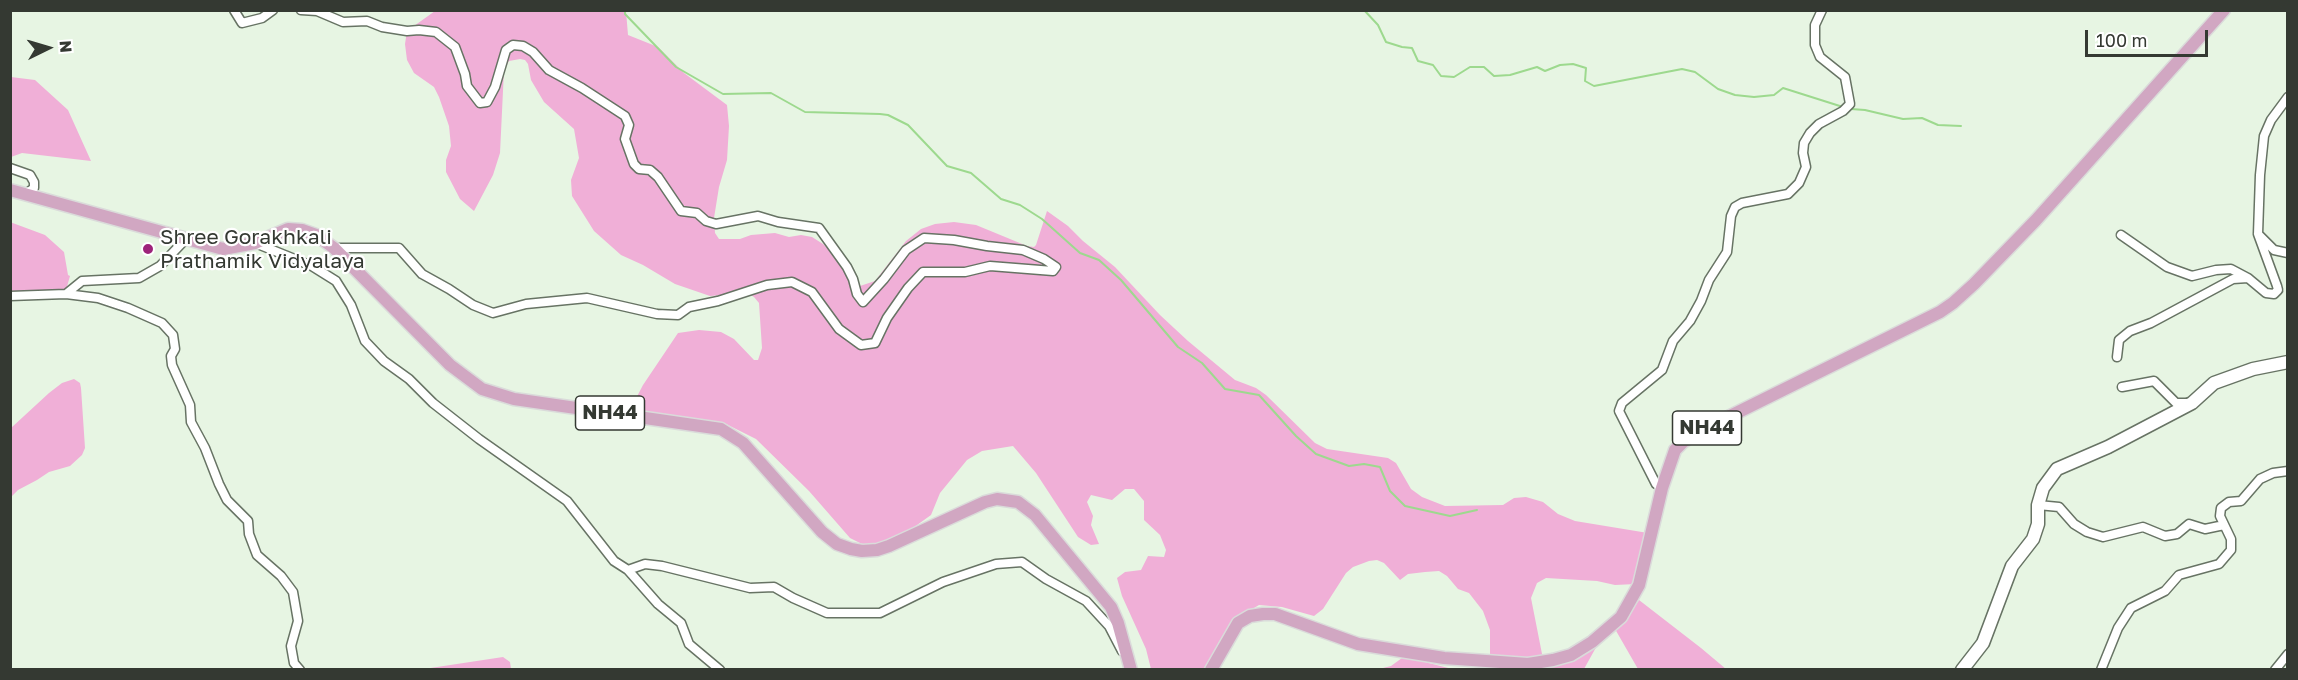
<!DOCTYPE html>
<html>
<head>
<meta charset="utf-8">
<style>
	body { margin:0 }
	#map { position:relative; width:2298px; height:680px; overflow:hidden; background:#e7f5e3; font-family:"Golos Text",sans-serif }
	canvas { display:block }
	.frame { position:absolute; inset:0; border:12px solid #343932; pointer-events:none }
	.north { position:absolute; left:18px; top:18px; width:60px; height:60px; -webkit-text-stroke:4px #fff; paint-order:stroke; rotate:85deg; font-size:16px; font-weight:700; line-height:24px; text-align:center; color:#343932 }
	.north::after { content:''; display:block; margin:auto; width:21px; height:27px; background:#343932; clip-path:polygon(50% 0,100% 100%,50% 72%,0 100%) }
	.scale { position:absolute; left:2085px; top:30px; width:123px; height:27px; box-sizing:border-box; border:3px solid #343932; border-top:0; padding-left:8px; font-size:18px; line-height:21px; white-space:nowrap; color:#343932; -webkit-text-stroke:4px #fff; paint-order:stroke }
</style>
</head>
<body>
<div id="map">
<canvas width="2298" height="680"></canvas>
<div class="frame"></div>
<div class="north">N</div>
<div class="scale">100 m</div>
</div>
<script>
const ctx = document.querySelector('canvas').getContext('2d');
ctx.lineJoin = 'round';
function fillPath(path, color) {
  ctx.fillStyle = color;
  ctx.fill(path, 'evenodd');
}
function shape(rows) {
  const path = new Path2D();
  for (const r of rows) {
    path.moveTo(r[0], r[1]);
    for (let i = 2; i < r.length; i += 2) path.lineTo(r[i], r[i + 1]);
  }
  return path;
}
function strokePath(path, color, width, dash) {
  ctx.strokeStyle = color;
  ctx.lineWidth = width;
  ctx.lineCap = dash ? 'butt' : 'round';
  ctx.setLineDash(dash || []);
  ctx.stroke(path);
}
function write(font, color, halo, rows, align = 'center') {
  ctx.font = font + ' "Golos Text",sans-serif';
  ctx.lineWidth = 4.5;
  ctx.setLineDash([]);
  ctx.textBaseline = 'middle';
  ctx.strokeStyle = halo;
  ctx.fillStyle = color;
  for (const [text, x, y, turn = 0] of rows) {
    ctx.save();
    ctx.translate(x, y);
    ctx.rotate((+turn || 0) * Math.PI / 180);
    ctx.textAlign = isNaN(turn) ? turn : align;
    if (halo) ctx.strokeText(text, 0, 0);
    ctx.fillText(text, 0, 0);
    ctx.restore();
  }
}
fillPath(shape([
	[435,11,626,11,628,35,658,47,684,73,727,105,729,126,727,160,719,187,714,218,715,233,719,239,740,239,751,235,775,233,789,237,801,235,812,237,823,244,836,256,857,287,875,281,906,241,921,229,935,224,954,222,976,225,1027,246,1034,247,1036,245,1047,211,1068,226,1083,241,1115,267,1160,315,1188,341,1235,380,1256,388,1266,395,1315,443,1327,449,1388,458,1396,463,1411,489,1422,497,1445,506,1503,505,1514,498,1526,497,1543,502,1558,514,1575,521,1648,533,1636,584,1615,585,1597,581,1546,578,1537,583,1531,598,1543,659,1490,658,1490,630,1483,611,1469,593,1458,589,1447,576,1439,571,1425,572,1408,574,1400,580,1384,563,1377,560,1369,561,1353,567,1346,573,1323,609,1314,616,1282,607,1259,605,1234,620,1219,642,1205,669,1151,669,1146,649,1122,596,1117,578,1125,572,1141,570,1148,556,1164,557,1166,550,1160,535,1144,520,1144,501,1134,489,1125,489,1112,500,1091,495,1087,502,1093,516,1091,525,1099,544,1091,545,1078,537,1036,473,1013,446,982,451,967,460,940,493,931,515,889,545,868,547,850,538,809,491,756,439,726,424,630,410,643,385,678,333,699,330,721,332,734,339,754,360,758,360,762,348,759,303,754,297,748,293,710,296,675,284,643,265,621,255,594,231,572,196,571,180,579,158,574,129,544,102,531,80,528,64,525,60,520,59,509,61,504,70,500,153,493,175,474,211,460,199,446,172,446,160,451,146,449,126,439,97,434,87,414,73,407,60,405,44,407,31],
	[11,77,35,80,68,110,91,161,22,153,11,157],
	[10,222,45,235,64,252,68,275,70,276,66,290,11,291],
	[74,379,80,383,81,388,85,448,82,455,70,466,49,472,37,480,18,490,11,497,11,428,49,393,62,383],
	[1639,600,1701,648,1726,669,1638,669,1615,629,1627,618],
	[1599,642,1584,669,1495,670,1495,664,1543,668,1570,661],
	[503,657,510,662,511,669,424,669],
	[1402,658,1421,661,1452,669,1379,669,1391,666]
]), '#f0afd7');
strokePath(shape([
	[625,10,625,14,676,67,723,94,771,93,805,112,880,114,888,115,908,125,947,166,971,173,1001,199,1020,205,1042,219,1080,253,1099,260,1121,280,1178,347,1202,363,1225,389,1259,395,1296,436,1316,454,1349,466,1364,464,1380,467,1390,491,1405,506,1450,516,1477,510],
	[1364,10,1378,25,1386,42,1402,47,1412,48,1418,61,1433,65,1441,76,1454,77,1470,67,1484,67,1494,76,1510,75,1537,67,1545,71,1560,65,1573,64,1586,68,1585,81,1594,86,1682,69,1695,72,1718,89,1735,95,1754,97,1774,95,1783,88,1843,107],
	[1851,109,1865,110,1903,119,1922,118,1938,125,1961,126]
]), '#9dd98e', 2);
const street = shape([
	[234,10,242,23,262,18,273,10],
	[301,10,317,11,343,22,367,21,382,27,407,31,419,30,436,32,455,47,465,74,467,86,480,103,487,102,495,87,506,50,513,45,523,46,533,52,549,70,582,88,625,116,629,125,625,139,634,164,639,169,650,170,658,177,681,211,697,213,706,221,716,224,758,216,778,222,819,228,847,267,853,279,857,294,863,302,884,279,906,250,924,238,954,240,987,246,1023,250,1044,259,1056,267,1053,271,990,266,965,272,923,272,908,288,887,318,875,343,861,345,839,329,812,292,792,282,767,285,718,301,689,307,678,315,657,314,587,298,526,304,493,313,473,305,449,289,422,274,399,248,334,248],
	[2288,97,2271,120,2264,136,2260,175,2258,234,2274,250,2288,253],
	[10,168,30,175,34,182,34,188,26,194],
	[2121,235,2167,267,2192,276,2216,270,2231,269,2248,278],
	[255,243,312,266,336,281,351,305,365,341,384,361,409,379,433,403,479,439,567,501,614,561,628,570,645,564,662,566,750,588,774,587,793,598,827,613,880,613,943,582,996,564,1022,562,1046,579,1086,601,1109,626,1122,651],
	[66,294,98,298,128,308,162,323,173,335,175,349,171,356,172,365,190,405,191,422,205,448,219,484,227,500,248,521,249,534,257,555,281,576,293,592,298,621,291,646,294,663,300,670],
	[10,296,66,294,82,281,139,278,160,266,182,243,181,239],
	[2117,357,2119,340,2130,331,2151,323,2233,279,2248,278,2266,293,2274,294,2278,290,2277,286,2258,234],
	[2122,387,2154,381,2176,403,2188,403],
	[1662,488,1656,484,1619,411,1622,403,1662,370,1673,341,1690,321,1701,301,1709,280,1727,252,1731,216,1735,207,1742,203,1788,194,1799,183,1806,167,1803,153,1804,143,1810,133,1819,124,1843,111,1850,104,1845,77,1820,57,1815,45,1815,25,1822,10],
	[2038,505,2059,507,2074,524,2087,532,2103,537,2143,527,2165,536,2177,534,2189,524,2205,529,2224,525],
	[628,570,658,604,681,623,689,644,720,670],
	[2101,670,2118,628,2131,608,2165,591,2179,575,2219,564,2231,550,2231,539,2220,516,2221,508,2229,502,2241,501,2260,479,2273,473,2288,471],
	[2275,670,2288,654]
]);
const secondary = shape([
	[1962,670,1983,643,2012,566,2033,539,2038,524,2038,505,2043,488,2057,469,2108,447,2192,403,2214,383,2253,369,2288,362]
]);
const primary = shape([
	[10,190,223,249,255,243,288,229,302,230,316,235,334,248,450,365,482,389,514,399,721,429,743,443,822,532,837,544,851,549,862,551,877,550,889,546,985,502,997,499,1018,502,1035,515,1111,607,1118,623,1131,670],
	[1211,670,1238,623,1250,616,1263,614,1275,614,1358,644,1444,658,1528,664,1553,660,1571,655,1592,642,1621,617,1639,585,1662,488,1675,450,1683,442,1700,431,1940,312,1953,303,1974,284,2036,220,2224,10]
]);
strokePath(street, '#677364', 11);
strokePath(secondary, '#677364', 15);
strokePath(primary, '#dadbda', 15);
strokePath(street, '#fff', 8);
strokePath(secondary, '#fff', 12);
strokePath(primary, '#d1a7c2', 12);
for (const [x, y, r, color] of [
	[148,249,6,"#9d237a"]
]) {
  const dot = new Path2D();
  dot.arc(x, y, r, 0, 2 * Math.PI);
  ctx.fillStyle = color;
  ctx.fill(dot);
  strokePath(dot, '#fff', 2);
}
for (const [x, y, w] of [
	[610,413,69],
	[1707,428,69]
]) {
  const box = new Path2D();
  box.roundRect(x - w / 2, y - 17, w, 34, 4.5);
  ctx.fillStyle = '#fff';
  ctx.fill(box);
  strokePath(box, '#343932', 1.5);
}
write('bold 20px', '#343932', null, [
	["NH44",610,413],
	["NH44",1707,428]
]);
write('21px', '#343932', '#fff', [
	["Shree Gorakhkali",160,237],
	["Prathamik Vidyalaya",160,261]
], 'left');
</script>
</body>
</html>
